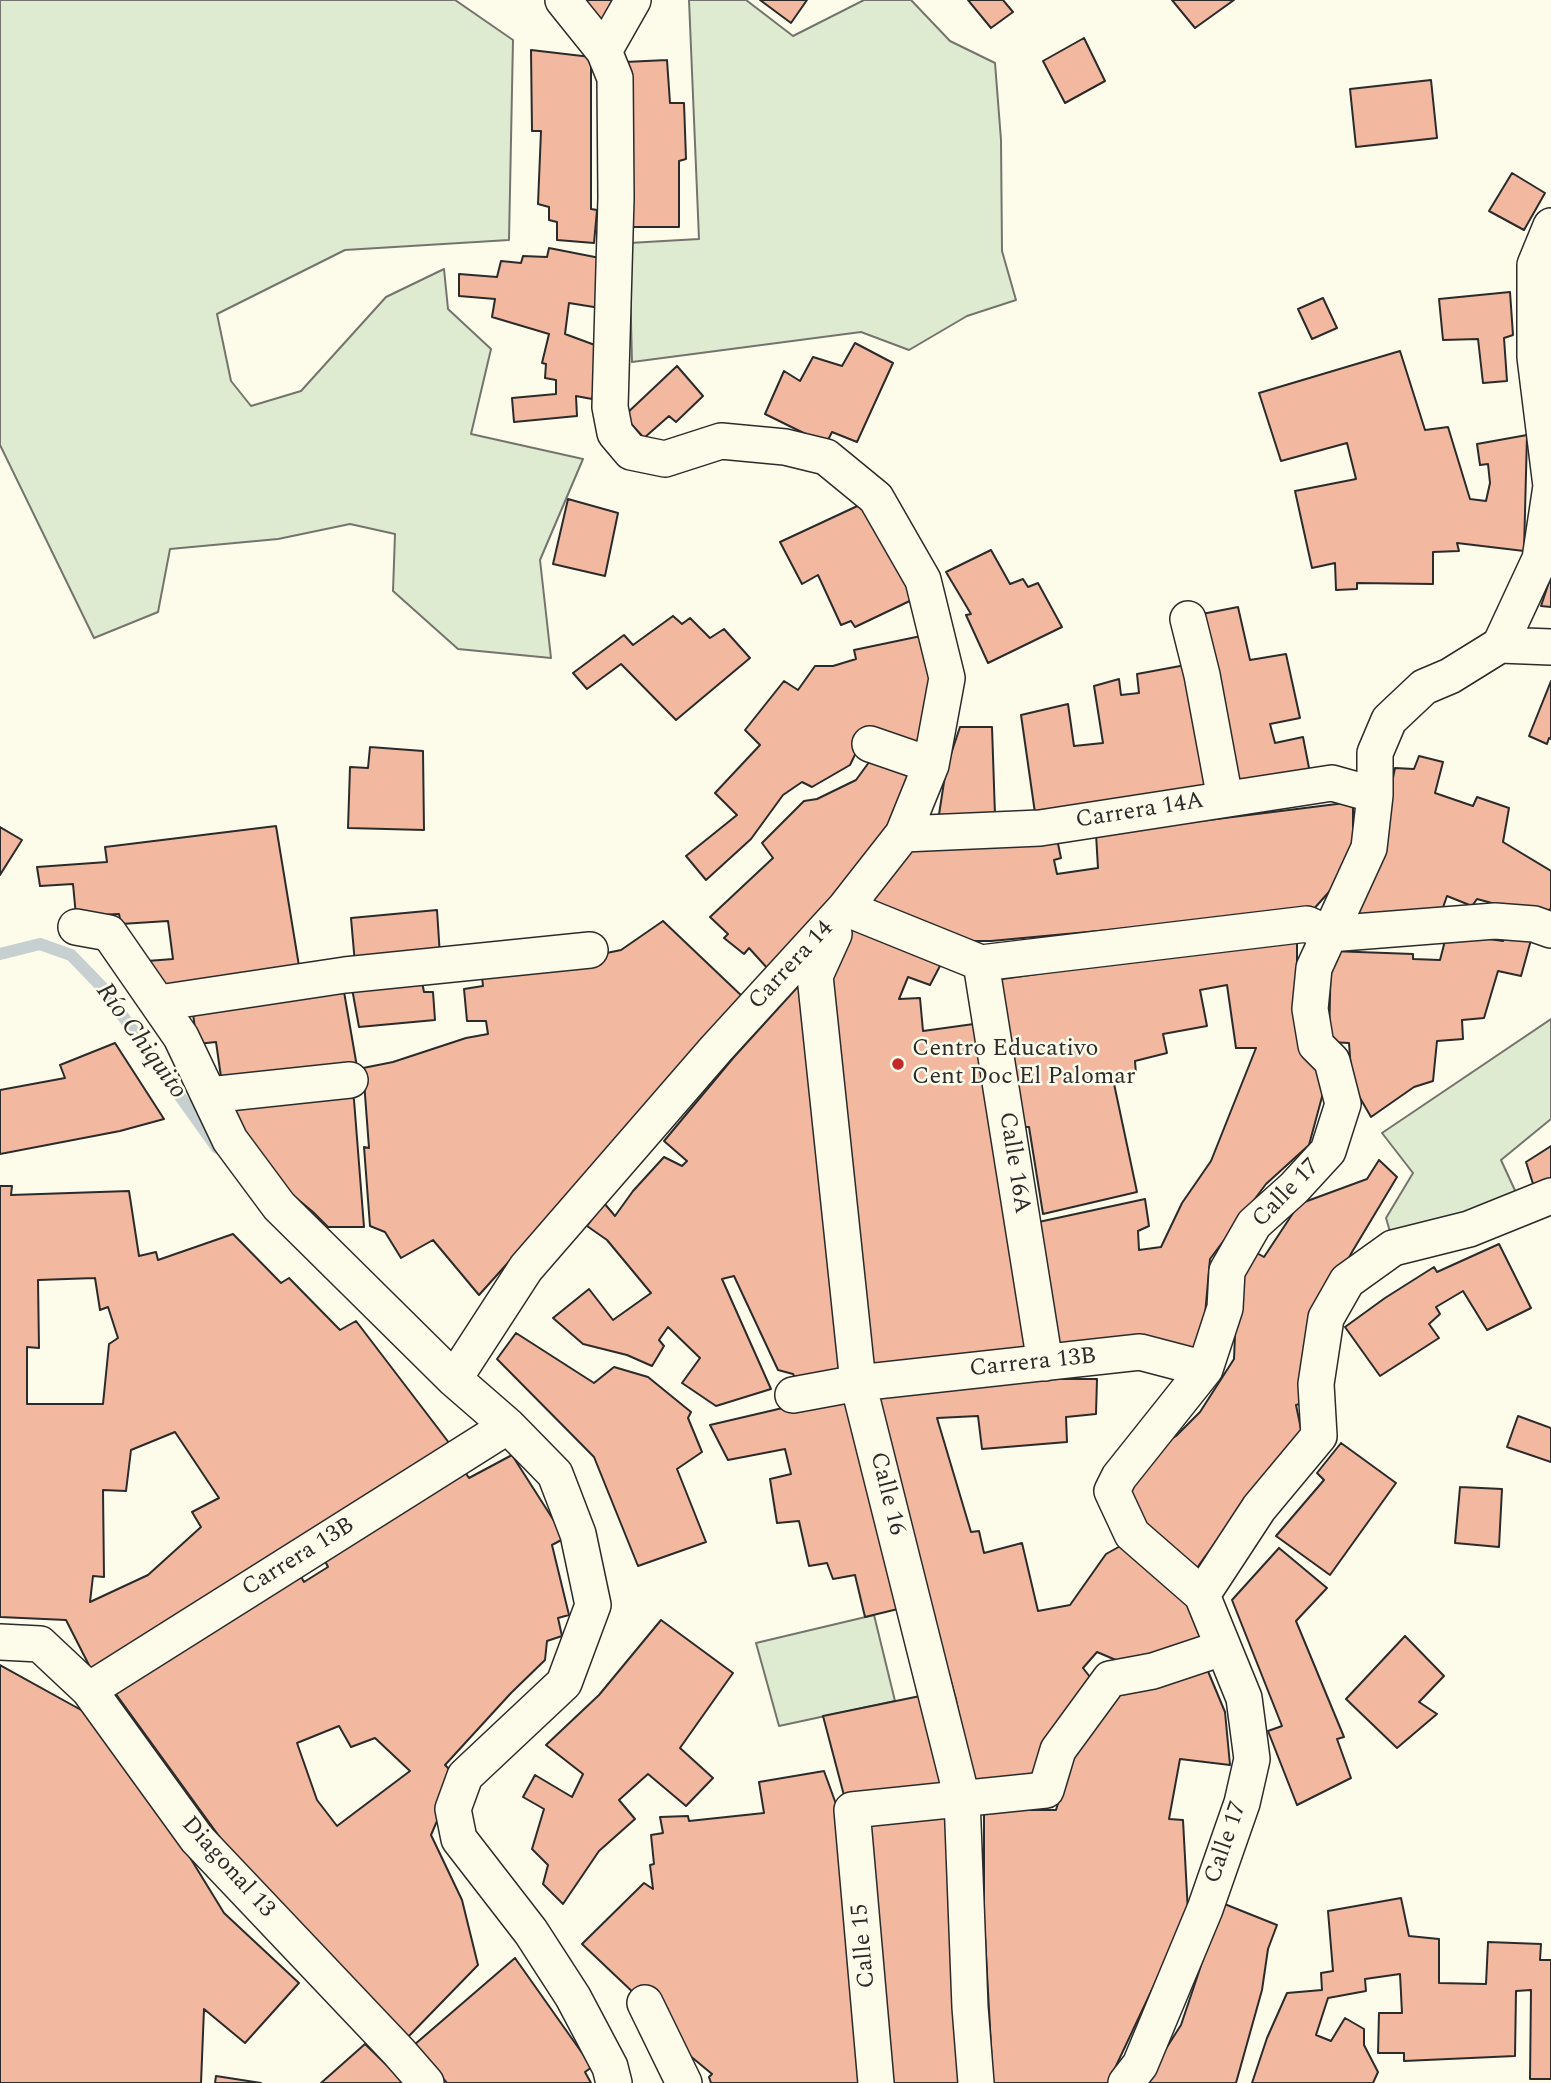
<!DOCTYPE html>
<html>
<head>
<meta charset="utf-8">
<style>
	body { margin:0 }
	canvas { display:block; background:#fdfbea }
</style>
</head>
<body>
<canvas width="1551" height="2083"></canvas>
<script>
const ctx = document.querySelector('canvas').getContext('2d');
ctx.lineJoin = 'round';
function fillPath(path, color) {
  ctx.fillStyle = color;
  ctx.fill(path, 'evenodd');
}
function shape(rows) {
  const path = new Path2D();
  for (const r of rows) {
    path.moveTo(r[0], r[1]);
    for (let i = 2; i < r.length; i += 2) path.lineTo(r[i], r[i + 1]);
  }
  return path;
}
function strokePath(path, color, width, dash) {
  ctx.strokeStyle = color;
  ctx.lineWidth = width;
  ctx.lineCap = dash ? 'butt' : 'round';
  ctx.setLineDash(dash || []);
  ctx.stroke(path);
}
function write(font, color, halo, rows, align = 'center') {
  ctx.font = font + ' Spectral,serif';
  ctx.lineWidth = 5;
  ctx.setLineDash([]);
  ctx.textBaseline = 'middle';
  ctx.strokeStyle = halo;
  ctx.fillStyle = color;
  for (const [text, x, y, turn = 0] of rows) {
    ctx.save();
    ctx.translate(x, y);
    ctx.rotate((+turn || 0) * Math.PI / 180);
    ctx.textAlign = isNaN(turn) ? turn : align;
    if (halo) ctx.strokeText(text, 0, 0);
    ctx.fillText(text, 0, 0);
    ctx.restore();
  }
}
const green = shape([
	[0,0,455,0,513,40,509,240,345,250,217,314,231,381,251,406,301,391,386,297,444,269,448,309,491,349,471,434,583,459,540,560,551,658,458,649,393,591,395,534,350,524,278,539,170,549,158,612,94,638,0,445,0,0],
	[689,0,746,0,793,36,864,0,911,0,950,41,995,63,1001,140,1002,251,1016,300,967,316,909,350,861,332,632,362,629,243,699,239,689,0],
	[1551,1019,1551,1119,1501,1160,1518,1197,1391,1235,1386,1218,1413,1173,1382,1133,1551,1019],
	[874,1615,895,1701,779,1726,756,1643,874,1615]
]);
fillPath(green, '#deebd1');
strokePath(green, '#74746e', 2);
strokePath(shape([
	[0,954,40,944,71,955,102,987,217,1148]
]), '#c7d0d0', 12);
const building = shape([
	[566,0,624,0,605,34,566,0],
	[760,0,807,0,791,23,760,0],
	[968,0,1003,0,1013,12,991,28,968,0],
	[1172,0,1234,0,1195,28,1172,0],
	[1084,38,1105,81,1065,103,1043,61,1084,38],
	[531,50,591,57,591,209,597,210,594,243,557,240,557,222,549,220,549,207,538,204,541,131,532,131,531,50],
	[667,60,670,103,684,103,686,159,679,161,679,227,633,227,625,62,667,60],
	[1431,80,1437,138,1356,147,1350,89,1431,80],
	[1512,173,1545,193,1524,230,1489,211,1512,173],
	[549,248,605,259,600,308,569,303,565,334,603,348,592,399,576,396,577,416,514,422,512,398,556,394,556,380,545,378,546,364,542,363,549,334,492,317,495,299,459,296,459,274,497,277,501,261,521,263,523,256,547,257,549,248],
	[1510,292,1513,335,1504,338,1507,381,1483,383,1478,339,1443,340,1439,299,1510,292],
	[1323,298,1337,328,1312,339,1298,309,1323,298],
	[855,343,893,363,857,442,832,432,826,444,765,414,784,371,800,381,813,357,842,366,855,343],
	[1400,351,1425,430,1448,427,1470,499,1486,501,1490,483,1488,464,1480,465,1477,444,1527,435,1524,551,1457,543,1459,551,1433,552,1433,584,1357,583,1357,589,1336,590,1335,563,1312,568,1295,491,1356,479,1347,443,1281,461,1259,393,1400,351],
	[677,366,703,396,676,422,669,416,644,438,624,416,677,366],
	[568,499,618,513,605,576,553,564,568,499],
	[866,502,916,598,855,627,851,621,841,625,818,575,802,584,780,542,866,502],
	[991,550,1010,584,1023,579,1028,587,1038,583,1062,627,988,663,966,615,971,614,946,572,991,550],
	[1551,576,1551,607,1541,606,1551,576],
	[1238,607,1250,660,1286,654,1300,718,1270,724,1275,743,1303,737,1310,773,1235,790,1202,614,1238,607],
	[673,616,682,624,690,618,710,638,724,629,750,658,676,720,621,664,587,689,573,673,624,635,633,645,673,616],
	[921,636,935,694,923,750,864,736,850,765,812,787,802,782,783,795,751,839,706,880,686,856,737,815,715,793,760,745,745,730,784,681,798,690,815,666,833,666,856,659,854,650,921,636],
	[1191,664,1213,792,1035,813,1021,715,1068,704,1074,746,1103,743,1094,686,1119,679,1121,695,1139,693,1137,674,1191,664],
	[1551,681,1551,739,1549,738,1547,744,1529,736,1551,681],
	[960,727,992,727,995,815,938,821,946,769,960,727],
	[370,747,423,751,424,830,348,828,350,767,368,768,370,747],
	[875,754,914,773,882,844,768,969,749,948,744,954,724,938,728,934,710,917,773,858,762,843,804,801,817,799,856,780,875,754],
	[1419,756,1443,762,1435,793,1473,806,1477,797,1509,808,1503,842,1551,871,1551,907,1547,918,1477,899,1472,906,1447,896,1440,916,1354,916,1389,797,1395,768,1414,769,1419,756],
	[1353,802,1353,865,1312,911,991,941,961,941,865,907,906,844,1057,839,1061,858,1054,860,1057,874,1098,868,1096,834,1353,802],
	[276,826,300,972,163,992,147,961,173,959,168,921,121,924,119,914,76,916,73,884,40,886,37,867,107,862,105,847,276,826],
	[0,827,22,840,0,875,0,827],
	[437,910,440,956,355,964,351,918,437,910],
	[663,921,745,999,479,1295,433,1240,401,1258,385,1232,370,1226,364,1147,369,1148,363,1068,393,1062,466,1038,488,1034,486,1021,467,1021,464,989,483,986,481,968,597,955,621,950,663,921],
	[852,925,941,964,930,985,908,977,899,999,920,998,923,1031,981,1023,1035,1353,869,1369,832,971,852,925],
	[1447,933,1503,941,1507,933,1531,940,1521,976,1498,971,1484,1018,1462,1020,1463,1039,1437,1041,1433,1081,1414,1087,1371,1117,1352,1084,1349,1043,1329,1042,1331,951,1413,954,1413,959,1440,960,1447,933],
	[1297,937,1297,1038,1326,1082,1309,1145,1266,1184,1210,1259,1202,1349,1139,1338,1055,1353,1034,1223,1145,1199,1149,1226,1138,1231,1139,1250,1161,1247,1182,1203,1211,1161,1256,1048,1236,1048,1227,985,1200,990,1207,1026,1163,1034,1167,1053,1135,1061,1136,1074,1113,1079,1137,1192,1043,1214,1029,1127,1019,1127,995,980,1297,937],
	[421,976,424,992,433,992,435,1020,359,1027,351,983,421,976],
	[803,981,850,1370,798,1383,793,1374,778,1370,734,1276,722,1279,771,1389,716,1406,682,1383,700,1358,668,1327,659,1340,664,1346,652,1366,627,1355,583,1344,553,1318,589,1289,613,1320,651,1293,607,1240,587,1226,604,1203,615,1216,633,1191,664,1157,682,1166,687,1161,664,1141,734,1057,803,981],
	[343,986,357,1067,222,1084,216,1042,197,1044,192,1006,343,986],
	[115,1043,164,1119,120,1131,0,1154,0,1090,65,1078,60,1065,115,1043],
	[350,1087,354,1100,364,1227,328,1227,313,1212,265,1172,222,1100,350,1087],
	[1551,1146,1551,1182,1535,1190,1526,1162,1551,1146],
	[1379,1160,1397,1177,1352,1252,1309,1333,1308,1364,1301,1367,1311,1401,1296,1405,1302,1434,1248,1497,1194,1572,1163,1550,1126,1499,1142,1465,1158,1447,1176,1436,1200,1412,1234,1359,1236,1311,1234,1295,1255,1252,1264,1257,1299,1204,1367,1179,1379,1160],
	[0,1186,12,1186,11,1195,129,1191,139,1256,156,1252,158,1260,233,1234,281,1283,289,1278,340,1330,356,1321,453,1448,93,1673,66,1620,0,1617,0,1186],
	[95,1278,100,1310,108,1307,118,1338,109,1344,103,1404,27,1404,27,1347,39,1348,38,1280,95,1278],
	[175,1432,219,1498,192,1512,201,1527,148,1575,90,1602,93,1576,104,1577,103,1490,126,1491,131,1450,175,1432],
	[1499,1244,1531,1308,1487,1330,1463,1291,1436,1307,1440,1314,1429,1324,1439,1338,1380,1376,1345,1327,1385,1298,1434,1267,1437,1272,1499,1244],
	[516,1333,594,1383,614,1367,648,1377,691,1412,688,1418,702,1452,677,1469,706,1542,638,1566,594,1457,497,1359,516,1333],
	[1034,1379,1097,1379,1096,1414,1066,1417,1067,1442,982,1449,978,1416,937,1418,971,1532,979,1531,984,1553,1022,1543,1038,1611,1070,1605,1106,1554,1124,1544,1191,1607,1207,1643,1130,1666,1097,1652,1083,1668,1090,1677,1043,1772,972,1782,956,1700,889,1451,876,1387,1034,1379],
	[851,1392,902,1608,865,1617,855,1575,833,1579,827,1563,809,1566,799,1521,777,1523,770,1479,791,1474,785,1449,728,1460,710,1425,851,1392],
	[1518,1416,1551,1428,1551,1462,1507,1447,1518,1416],
	[1341,1443,1396,1483,1330,1575,1276,1536,1324,1480,1317,1473,1341,1443],
	[512,1455,565,1538,552,1545,569,1615,558,1618,562,1636,547,1641,545,1660,511,1693,445,1765,450,1770,440,1814,431,1835,462,1900,478,1965,408,2037,240,1865,113,1690,299,1573,304,1582,328,1567,323,1557,465,1472,469,1478,512,1455],
	[339,1726,351,1747,375,1738,410,1771,337,1826,317,1800,297,1743,339,1726],
	[1460,1487,1502,1489,1499,1547,1455,1543,1460,1487],
	[1279,1548,1327,1588,1296,1621,1344,1737,1337,1739,1351,1778,1297,1805,1268,1731,1282,1726,1232,1600,1279,1548],
	[661,1620,733,1673,680,1748,713,1778,686,1806,648,1774,619,1800,635,1819,599,1851,563,1904,543,1884,548,1865,532,1849,544,1809,523,1797,535,1775,572,1797,583,1774,546,1745,599,1695,661,1620],
	[1405,1636,1444,1676,1419,1702,1437,1714,1397,1748,1346,1699,1405,1636],
	[1205,1664,1225,1712,1230,1765,1180,1759,1169,1819,1183,1820,1188,1913,1108,2083,993,2083,984,1918,984,1810,1056,1810,1071,1760,1120,1692,1205,1664],
	[0,1665,92,1716,167,1820,224,1913,299,1983,245,2043,204,2009,201,2083,0,2083,0,1665],
	[925,1695,947,1785,846,1803,823,1716,925,1695],
	[824,1771,836,1804,842,1846,863,2083,711,2083,709,2077,712,2074,660,2031,668,2009,638,1997,582,1944,644,1883,653,1889,650,1865,654,1864,651,1835,663,1833,660,1817,688,1816,689,1821,764,1813,759,1782,824,1771],
	[953,1810,966,2083,889,2083,870,1817,953,1810],
	[1401,1898,1409,1936,1439,1939,1439,1983,1486,1984,1488,1942,1541,1944,1540,1960,1551,1960,1551,2079,1530,2079,1531,1990,1516,1991,1515,2056,1404,2061,1404,2053,1378,2053,1379,2013,1402,2013,1400,1974,1365,1979,1366,1991,1328,1998,1316,2035,1331,2041,1345,2018,1364,2029,1364,2045,1378,2072,1373,2083,1252,2083,1267,2038,1287,1993,1322,1990,1321,1973,1333,1971,1328,1911,1401,1898],
	[1222,1903,1277,1925,1268,1949,1262,1990,1236,2083,1144,2083,1181,2025,1222,1903],
	[515,1958,592,2067,585,2072,591,2083,447,2083,414,2045,515,1958],
	[365,2044,405,2083,321,2083,365,2044],
	[216,2076,261,2083,215,2083,216,2076]
]);
fillPath(building, '#f2b8a0');
strokePath(building, '#2b2b2b', 2);
const street = shape([
	[604,51,633,0],
	[1188,619,1202,675,1225,799],
	[1500,645,1540,559,1551,486,1535,357,1535,265,1551,226],
	[870,744,931,765],
	[903,834,1040,828,1332,783,1375,795],
	[845,908,981,963,1307,924,1329,934,1495,921,1534,924,1551,930],
	[76,927,109,933,181,1037,230,1140,279,1206,454,1379,508,1426,555,1474,578,1534,593,1605,564,1683,465,1776,453,1809,459,1839,531,1932,573,1997,610,2067,614,2083],
	[834,934,815,976,858,1383,962,1798,970,2007,976,2083],
	[981,963,1045,1363],
	[159,1003,345,975,590,950],
	[209,1095,350,1080],
	[454,1379,526,1268,716,1049,845,908,903,834,931,765,947,678,923,580,876,498,826,457,785,447,721,441,665,459,631,452,615,433,610,407,616,198,615,78,604,51,563,0],
	[793,1395,858,1383,1140,1352,1205,1369],
	[1202,1595,1259,1508,1319,1436,1316,1384,1326,1318,1347,1281,1393,1248,1469,1229,1551,1196],
	[0,1642,40,1644,89,1690,197,1839,399,2052,426,2083],
	[89,1690,508,1426],
	[645,2003,684,2083],
	[876,2083,852,1810,1046,1790,1058,1750,1110,1679,1153,1671,1222,1648],
	[1126,2083,1140,2065,1205,1909,1242,1803,1252,1759,1244,1698,1202,1595,1132,1534,1112,1491,1119,1477,1205,1369,1225,1308,1227,1271,1254,1224,1294,1188,1328,1151,1343,1104,1332,1061,1316,1045,1310,1009,1314,968,1369,848,1375,795,1375,753,1389,720,1424,687,1450,676,1500,645,1551,647]
]);
strokePath(street, '#2b2b2b', 38);
strokePath(street, '#fdfbea', 35);
for (const [x, y, r, color] of [
	[898,1064,7,"#c62828"]
]) {
  const dot = new Path2D();
  dot.arc(x, y, r, 0, 2 * Math.PI);
  ctx.fillStyle = color;
  ctx.fill(dot);
  strokePath(dot, '#fdfbea', 2.5);
}
write('24px', '#2b2b2b', '#fdfbea', [
	["Carrera 14A",1140,812,-9],
	["Carrera 14",792,966,-47],
	["Calle 16A",1013,1163,81],
	["Calle 17",1287,1194,-46],
	["Carrera 13B",1033,1364,-6],
	["Calle 16",886,1494,76],
	["Carrera 13B",299,1558,-32],
	["Calle 17",1227,1843,-71],
	["Diagonal 13",227,1868,48],
	["Calle 15",865,1946,-95]
]);
write('24px', '#2b2b2b', '#fdfbea', [
	["Centro Educativo",912,1050],
	["Cent Doc El Palomar",912,1078]
], 'left');
write('italic 26px', '#2b2b2b', '#fdfbea', [
	["Río Chiquito",140,1042,54]
]);
</script>
</body>
</html>
